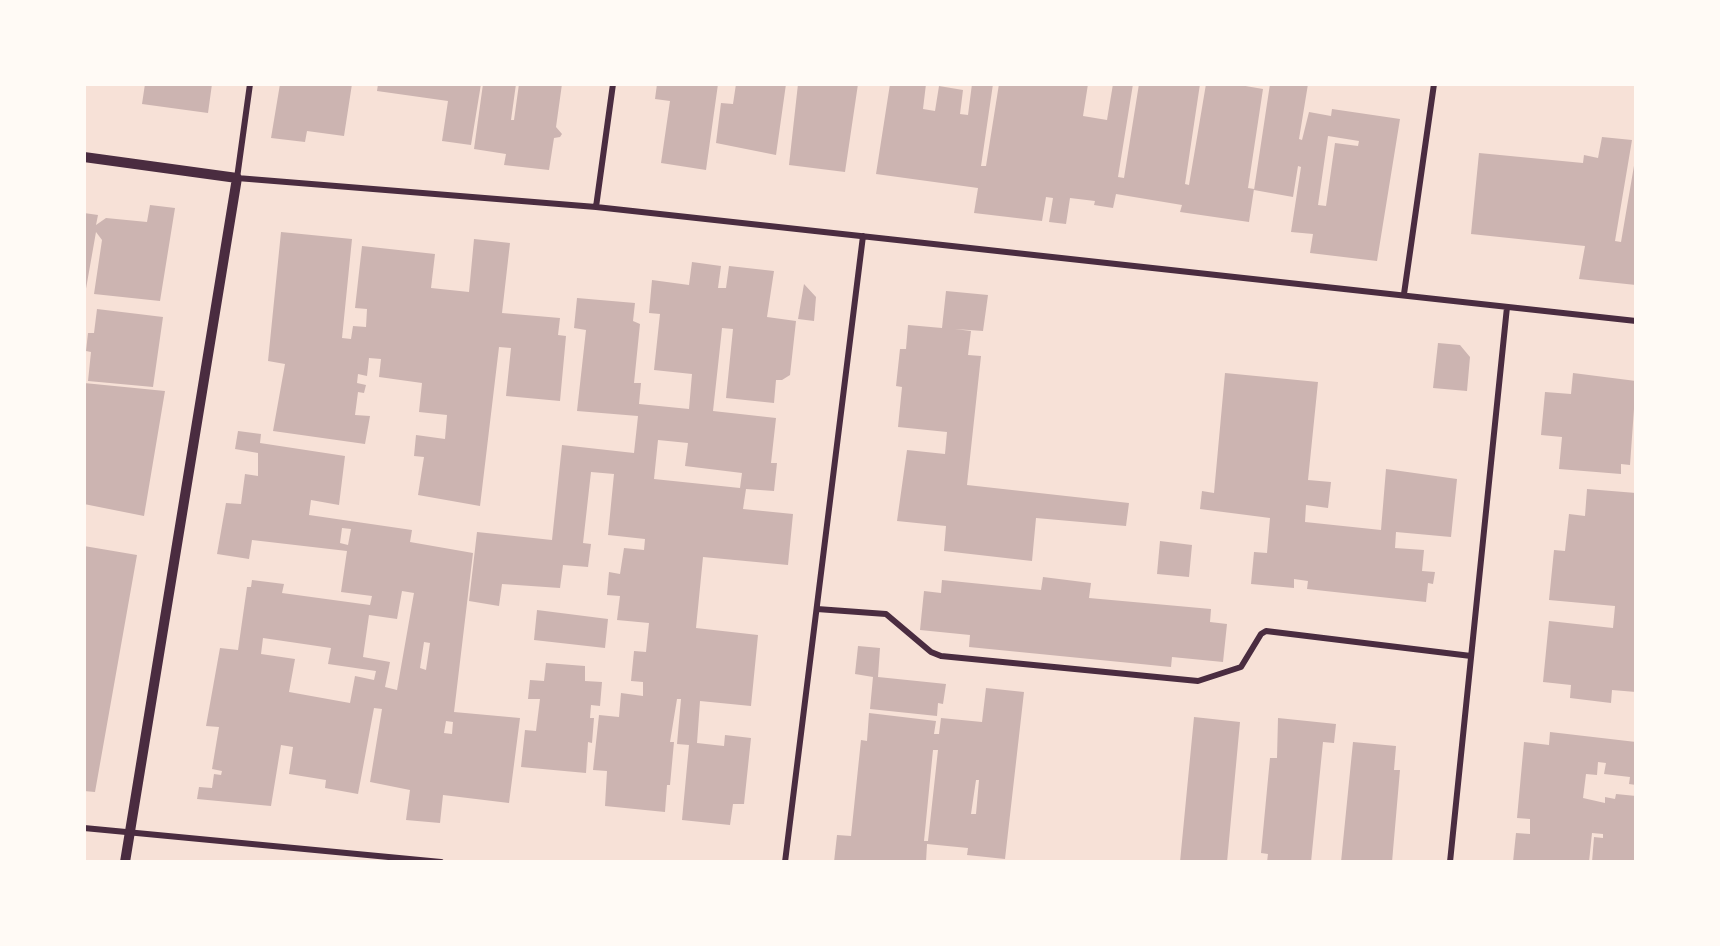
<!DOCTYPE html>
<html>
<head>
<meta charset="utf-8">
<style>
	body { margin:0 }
	#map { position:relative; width:1720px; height:946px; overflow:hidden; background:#f7e1d7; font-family:"Source Sans 3",sans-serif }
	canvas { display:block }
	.frame { position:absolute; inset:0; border:86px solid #fffaf5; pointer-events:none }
</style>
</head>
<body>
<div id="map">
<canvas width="1720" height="946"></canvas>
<div class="frame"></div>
</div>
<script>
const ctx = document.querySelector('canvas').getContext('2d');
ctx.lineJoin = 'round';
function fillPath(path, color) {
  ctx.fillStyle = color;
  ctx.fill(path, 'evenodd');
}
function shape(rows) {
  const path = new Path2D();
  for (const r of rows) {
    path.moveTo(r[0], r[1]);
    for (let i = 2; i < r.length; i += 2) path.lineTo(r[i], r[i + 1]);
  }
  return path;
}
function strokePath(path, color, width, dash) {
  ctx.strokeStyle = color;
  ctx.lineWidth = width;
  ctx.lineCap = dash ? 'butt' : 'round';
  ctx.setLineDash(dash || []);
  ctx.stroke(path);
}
fillPath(shape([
	[145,84,212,84,208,113,142,104],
	[280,84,352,84,344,136,307,131,305,142,271,138],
	[378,84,481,84,471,145,442,141,448,101,377,91],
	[483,84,516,84,511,120,514,120,519,84,562,84,556,127,562,134,560,137,554,138,549,170,504,165,506,154,474,149],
	[657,84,718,84,706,170,661,163,670,101,655,99],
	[736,84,786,84,776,155,716,143,721,103,733,104],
	[798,84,858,84,845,172,789,165],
	[890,84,926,84,923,109,935,111,939,86,963,90,960,114,968,115,972,84,993,84,981,166,986,166,999,84,1088,84,1083,116,1107,120,1113,84,1133,84,1118,177,1124,178,1139,84,1200,84,1185,184,1189,185,1206,84,1234,84,1263,89,1248,188,1254,189,1249,222,1180,212,1182,205,1116,194,1113,208,1094,205,1095,201,1070,198,1066,224,1049,222,1053,198,1046,197,1042,221,974,213,978,188,876,174],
	[1270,84,1308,84,1299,139,1302,140,1309,112,1331,116,1332,109,1400,119,1377,261,1310,253,1313,234,1291,232,1301,167,1298,166,1293,197,1254,190],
	[1328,136,1359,141,1358,146,1335,143,1326,206,1318,205],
	[1602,137,1632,140,1615,241,1621,242,1636,154,1636,285,1579,279,1585,246,1471,234,1479,153,1583,163,1584,155,1598,158],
	[150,205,175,208,160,301,94,294,102,240,96,232,84,300,84,213,98,215,96,225,106,218,147,222],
	[281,232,352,239,342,338,351,339,353,326,366,327,367,309,355,308,362,246,435,254,431,288,469,292,474,239,510,243,502,313,560,318,558,335,566,336,560,401,506,396,511,348,499,347,480,506,418,495,424,457,414,456,416,435,445,439,447,415,419,412,422,383,379,377,381,359,369,358,367,376,358,374,357,383,366,385,364,393,358,392,355,415,370,416,365,444,273,431,285,364,268,361],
	[692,262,721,266,718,288,726,288,729,266,774,271,767,317,796,321,790,375,782,380,776,380,774,403,726,398,733,329,722,328,721,338,713,411,776,418,771,463,777,463,774,491,746,489,743,509,793,514,788,565,703,557,696,628,758,635,751,706,700,701,697,743,724,746,725,735,751,738,744,804,733,804,730,825,682,820,689,745,677,744,681,699,677,699,670,742,674,742,670,785,667,785,665,812,605,806,607,771,593,770,599,715,619,717,621,693,643,696,643,682,631,681,634,651,646,652,649,623,617,620,620,596,607,595,609,572,620,574,624,548,644,550,645,539,608,535,614,474,591,472,583,543,591,544,588,567,563,565,560,588,502,584,499,606,469,601,477,532,552,540,562,445,634,453,638,416,577,411,586,330,574,328,577,298,635,303,633,321,640,324,634,383,641,383,639,404,689,409,692,374,654,370,660,314,649,313,652,280,689,285],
	[658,440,688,443,685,466,742,473,740,488,654,479],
	[804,284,816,297,814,321,798,319],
	[946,291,988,295,983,331,955,329,971,331,968,355,981,356,967,485,1129,503,1126,526,1036,518,1032,561,944,551,946,526,897,521,907,450,945,454,947,432,898,427,902,387,896,386,900,349,906,349,908,325,942,328],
	[97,309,163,317,153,387,88,381,91,352,86,351,88,333,94,333],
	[1438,343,1460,345,1470,357,1467,391,1433,388],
	[1225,373,1318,382,1308,480,1331,482,1328,508,1306,505,1305,522,1381,530,1386,469,1457,479,1451,537,1396,532,1395,548,1424,550,1422,571,1435,572,1433,584,1428,583,1426,602,1307,589,1308,581,1294,579,1294,588,1251,584,1254,552,1267,553,1270,518,1200,509,1202,491,1214,493],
	[1573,373,1636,381,1630,465,1621,464,1621,474,1559,469,1562,437,1541,435,1545,392,1571,394],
	[84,383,165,391,144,516,84,504],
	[238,431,261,434,260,443,345,456,339,505,311,500,309,515,412,530,410,542,473,553,454,712,520,718,509,803,443,795,440,823,406,820,410,790,370,782,382,709,374,708,358,794,325,788,326,780,289,774,293,747,281,745,271,806,197,799,199,787,212,788,214,774,221,775,222,771,212,769,219,727,206,726,220,648,238,650,247,587,251,587,252,580,284,584,282,593,370,605,372,596,341,592,347,551,252,540,249,559,217,554,226,503,241,504,245,474,258,476,258,453,235,449],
	[342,528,351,529,348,545,340,543],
	[402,591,414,593,397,690,385,687,390,662,363,657,369,615,397,619],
	[263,638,331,648,328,664,376,671,374,680,355,676,350,703,289,692,295,659,261,654],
	[424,642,430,643,426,670,420,668],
	[446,721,453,722,452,734,444,733],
	[1587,489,1636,493,1636,692,1612,690,1611,703,1570,698,1571,685,1543,682,1549,621,1613,628,1615,606,1549,600,1554,550,1565,551,1569,514,1585,516],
	[1160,541,1192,545,1189,577,1157,574],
	[84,546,137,555,95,792,84,791],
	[1043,577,1091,583,1089,598,1211,609,1210,622,1227,624,1223,662,1172,657,1171,667,969,647,970,635,920,630,924,591,941,593,942,580,1041,590],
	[537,610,608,619,605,648,534,640],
	[858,646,880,648,878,677,946,684,943,704,938,703,937,716,870,709,873,677,855,674],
	[546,663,585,666,585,681,602,682,600,706,591,705,590,718,594,718,592,743,588,742,586,773,521,767,525,730,536,731,540,699,528,699,530,680,544,681],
	[986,688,1024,692,1005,859,967,855,968,848,927,844,926,862,834,862,837,835,851,836,861,740,867,741,869,713,936,721,934,734,939,734,941,718,982,722],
	[933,750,938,750,928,841,924,841],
	[976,780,979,780,976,814,971,814],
	[1194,717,1240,722,1227,862,1180,862],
	[1278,718,1336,724,1334,743,1323,742,1311,862,1267,862,1268,854,1261,853,1270,758,1277,758],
	[1550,732,1636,742,1636,785,1629,784,1630,777,1604,774,1606,763,1598,762,1597,775,1586,774,1583,798,1605,803,1605,797,1615,799,1616,794,1636,796,1636,862,1592,862,1594,837,1603,838,1603,834,1592,833,1589,862,1513,862,1516,833,1530,834,1530,819,1517,818,1524,742,1549,745],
	[1353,742,1396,746,1394,770,1400,770,1392,862,1341,862]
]), '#ccb4b1');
strokePath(shape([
	[250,84,237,178,596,207,1636,321],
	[596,207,613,84],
	[1404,294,1434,84],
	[817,609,886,614,931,652,941,656,1198,681,1241,667,1261,634,1266,631,1471,656],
	[84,828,441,862],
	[785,862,863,236],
	[1450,862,1507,307]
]), '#4a2c40', 6);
strokePath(shape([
	[84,157,237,178,125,862]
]), '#4a2c40', 10);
</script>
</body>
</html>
